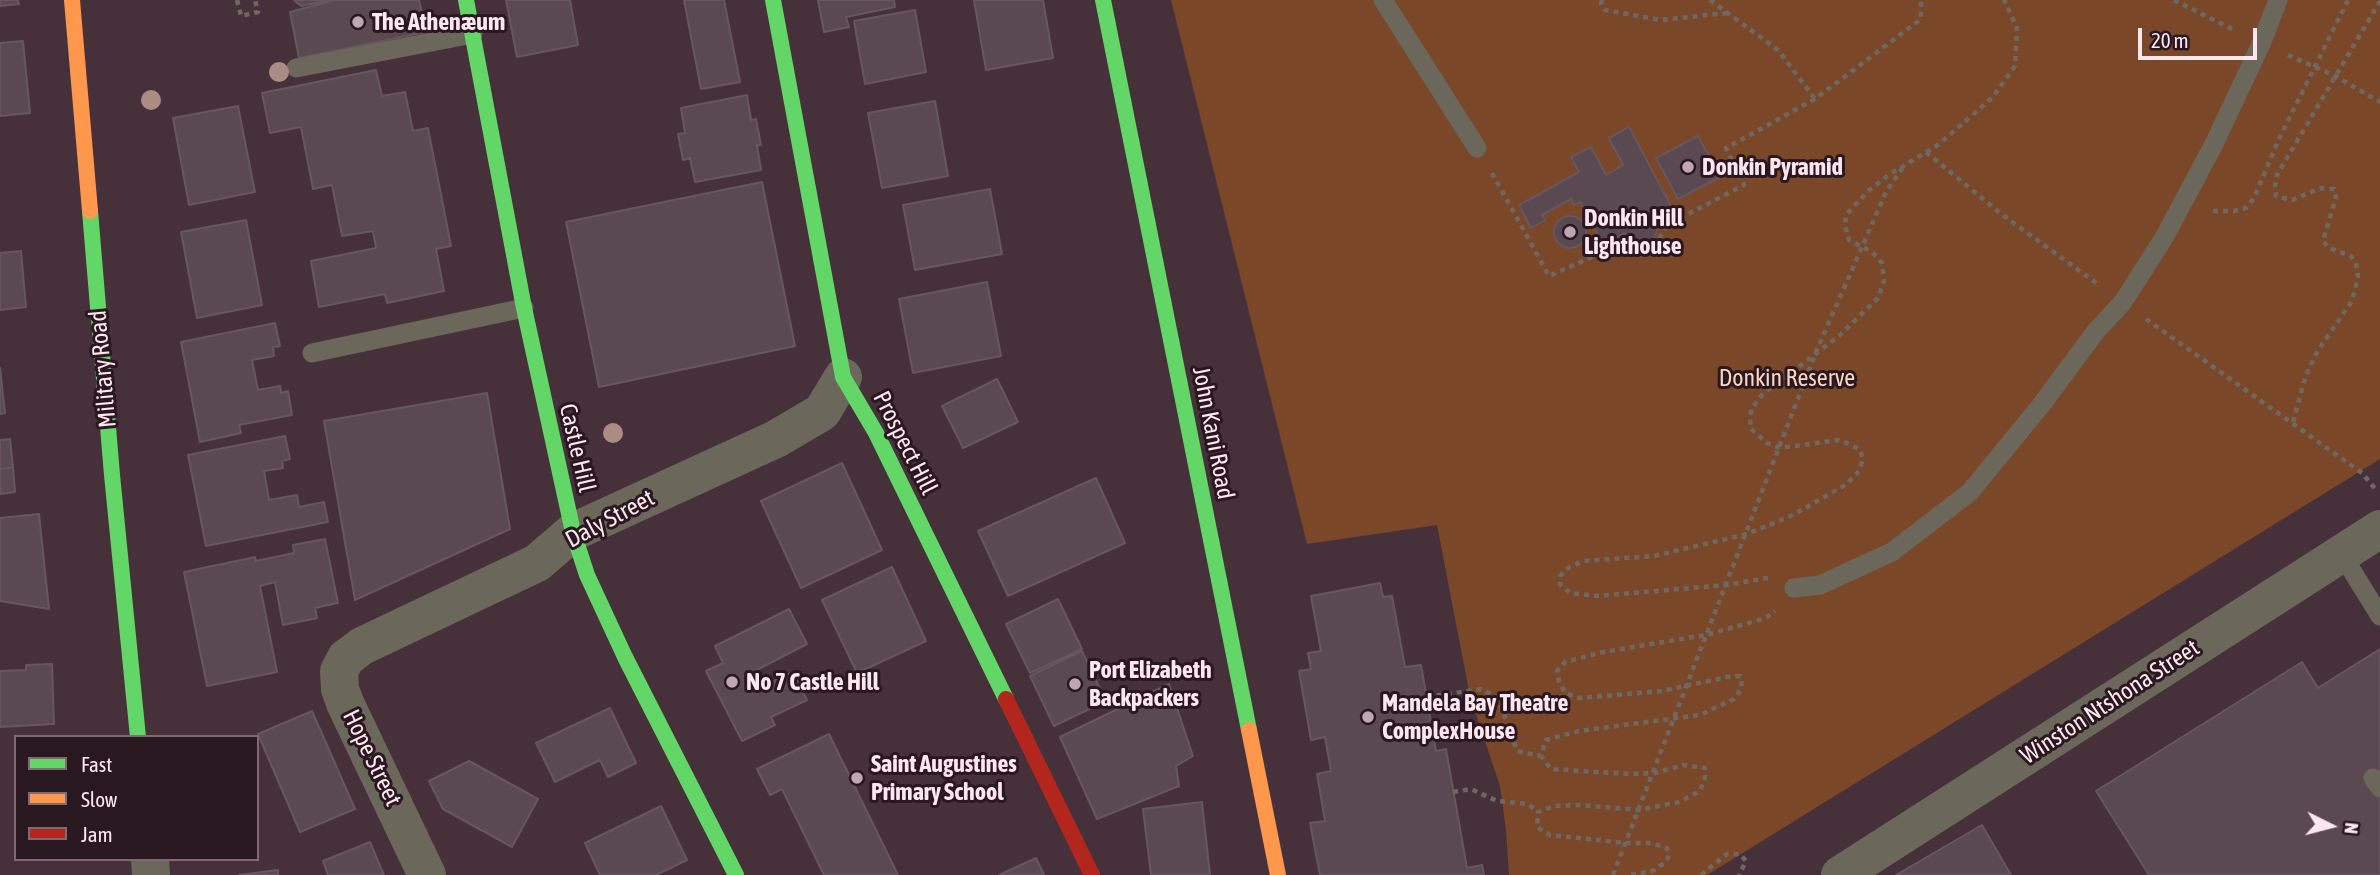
<!DOCTYPE html>
<html>
<head>
<meta charset="utf-8">
<style>
	body { margin:0 }
	#map { position:relative; width:2380px; height:875px; overflow:hidden; background:#46313b; font-family:"Asap Condensed",sans-serif }
	canvas { display:block }
	.legend { position:absolute; left:14px; top:735px; width:245px; height:126px; box-sizing:border-box; background:#291820; border:2px solid #7f6a73; margin:0; padding:9px 12px; list-style:none; font-size:21px; color:#ffe6ef }
	.legend li { display:flex; align-items:center; gap:14px; height:35px }
	.legend b { width:35px; border:2px solid #7f6a73 }
	.north { position:absolute; left:2296px; top:791px; width:70px; height:70px; -webkit-text-stroke:5px #291820; paint-order:stroke; rotate:96deg; font-size:19px; font-weight:700; line-height:28px; text-align:center; color:#ffe6ef }
	.north::after { content:''; display:block; margin:auto; width:24px; height:32px; background:#ffe6ef; clip-path:polygon(50% 0,100% 100%,50% 72%,0 100%) }
	.scale { position:absolute; left:2138px; top:28px; width:119px; height:32px; box-sizing:border-box; border:4px solid #ffe6ef; border-top:0; padding-left:9px; font-size:21px; line-height:24px; white-space:nowrap; color:#ffe6ef; -webkit-text-stroke:5px #291820; paint-order:stroke }
</style>
</head>
<body>
<div id="map">
<canvas width="2380" height="875"></canvas>
<ul class="legend">
<li><b style="height:9px;background:#63d668"></b>Fast</li>
<li><b style="height:9px;background:#ff974d"></b>Slow</li>
<li><b style="height:9px;background:#b3261e"></b>Jam</li>
</ul>
<div class="north">N</div>
<div class="scale">20 m</div>
</div>
<script>
const ctx = document.querySelector('canvas').getContext('2d');
ctx.lineJoin = 'round';
function fillPath(path, color) {
  ctx.fillStyle = color;
  ctx.fill(path, 'evenodd');
}
function shape(rows) {
  const path = new Path2D();
  for (const r of rows) {
    if (r.length === 3) {
      path.moveTo(r[0] + r[2], r[1]);
      path.arc(r[0], r[1], r[2], 0, 2 * Math.PI);
      continue;
    }
    path.moveTo(r[0], r[1]);
    for (let i = 2; i < r.length; i += 2) path.lineTo(r[i], r[i + 1]);
  }
  return path;
}
function strokePath(path, color, width, dash) {
  ctx.strokeStyle = color;
  ctx.lineWidth = width;
  ctx.lineCap = dash ? 'butt' : 'round';
  ctx.setLineDash(dash || []);
  ctx.stroke(path);
}
function write(font, color, halo, rows, align = 'center') {
  ctx.font = font + ' "Asap Condensed",sans-serif';
  ctx.lineWidth = 6;
  ctx.setLineDash([]);
  ctx.textBaseline = 'middle';
  ctx.strokeStyle = halo;
  ctx.fillStyle = color;
  for (const [text, x, y, turn = 0] of rows) {
    ctx.save();
    ctx.translate(x, y);
    ctx.rotate((+turn || 0) * Math.PI / 180);
    ctx.textAlign = isNaN(turn) ? turn : align;
    if (halo) ctx.strokeText(text, 0, 0);
    ctx.fillText(text, 0, 0);
    ctx.restore();
  }
}
fillPath(shape([
	[1171,0,2380,0,2380,459,1707,875,1509,875,1506,830,1500,786,1470,696,1437,525,1307,544]
]), '#7b4729');
const building = shape([
	[0,0,18,0,19,4,0,6,0,0],
	[294,0,329,0,301,6,294,0],
	[334,0,419,0,426,32,299,58,290,12,334,0],
	[506,0,570,0,578,45,517,57,506,0],
	[684,0,724,0,740,82,701,89,684,0],
	[818,0,894,0,895,7,846,17,849,27,824,32,818,0],
	[974,0,1043,0,1053,58,986,70,974,0],
	[915,10,926,72,865,84,854,21,915,10],
	[23,41,30,113,0,116,0,43,23,41],
	[376,70,382,96,405,92,413,131,428,128,451,246,436,249,444,291,387,303,385,294,319,307,311,261,376,248,373,231,342,236,332,185,313,189,301,127,270,133,262,93,376,70],
	[747,95,751,120,756,119,761,145,757,145,761,170,695,182,690,158,683,160,678,134,685,133,681,108,747,95],
	[935,101,948,176,882,188,868,113,935,101],
	[238,106,255,192,189,205,173,118,238,106],
	[1629,127,1671,206,1650,218,1657,230,1653,241,1644,246,1631,245,1625,233,1603,245,1580,202,1574,205,1571,199,1542,215,1545,220,1531,228,1519,205,1579,172,1571,157,1591,147,1606,175,1623,165,1609,138,1629,127],
	[1698,136,1720,177,1678,199,1656,158,1698,136],
	[762,182,795,346,599,387,566,222,762,182],
	[990,189,1002,254,915,270,903,205,990,189],
	[1570,232,16],
	[246,220,262,305,197,318,181,232,246,220],
	[21,251,26,307,0,310,0,253,21,251],
	[987,282,1001,356,913,373,899,299,987,282],
	[275,323,280,346,273,347,274,356,252,360,258,390,280,386,281,393,288,391,292,415,239,425,241,433,200,442,181,342,275,323],
	[0,368,5,413,0,414,0,368],
	[997,379,1018,422,963,448,942,406,997,379],
	[487,393,510,529,355,600,324,421,487,393],
	[285,436,290,459,282,461,283,468,264,471,269,500,297,495,299,507,324,502,328,522,206,546,188,455,285,436],
	[10,439,13,467,0,469,0,440,10,439],
	[842,463,882,550,801,588,761,501,842,463],
	[13,467,15,492,0,494,0,469,13,467],
	[1096,478,1125,543,1008,596,978,531,1096,478],
	[39,514,49,609,0,601,0,518,39,514],
	[325,539,338,603,315,608,317,618,283,625,275,582,260,586,277,672,207,686,184,572,255,557,256,561,294,553,293,545,325,539],
	[892,567,926,641,857,673,822,600,892,567],
	[1380,583,1383,597,1392,596,1405,667,1421,665,1436,751,1446,749,1467,868,1482,865,1484,875,1320,875,1310,823,1325,821,1317,774,1331,771,1325,737,1311,740,1299,671,1311,669,1308,653,1321,651,1311,596,1380,583],
	[1058,599,1082,649,1030,673,1006,624,1058,599],
	[789,609,807,644,749,674,757,689,793,672,807,700,771,717,775,725,742,741,706,671,723,663,715,646,789,609],
	[2380,649,2380,875,2149,875,2096,791,2302,662,2318,688,2380,649],
	[1082,651,1106,701,1054,726,1030,676,1082,651],
	[52,664,54,724,0,727,0,671,26,670,26,665,52,664],
	[1169,684,1193,756,1176,766,1179,786,1097,819,1060,737,1169,684],
	[610,708,636,763,608,777,600,760,555,782,536,743,610,708],
	[312,711,355,809,300,832,258,734,312,711],
	[829,734,898,875,824,875,782,789,770,795,757,769,829,734],
	[469,761,538,799,512,847,443,809,429,781,469,761],
	[1202,802,1210,875,1151,875,1143,809,1202,802],
	[661,806,687,860,656,875,600,875,585,843,661,806],
	[1982,825,2011,875,1896,875,1982,825],
	[370,842,384,875,328,875,323,861,370,842],
	[1036,858,1044,875,999,875,1036,858],
	[278,870,278,875,239,875,278,870]
]);
fillPath(building, '#5b4951');
strokePath(building, '#67565e', 2);
strokePath(shape([
	[237,0,241,16,258,12,255,0],
	[1602,0,1601,4,1605,10,1661,20,1727,13],
	[1710,0,1778,50,1815,99],
	[2174,0,2236,31],
	[2288,55,2335,76,2380,102],
	[1926,152,2000,213,2099,285],
	[1492,173,1549,276,1617,246,1638,252,1656,244,1667,225,1744,185,1726,148,1815,99,1921,19,1921,0],
	[2213,211,2234,211,2246,208,2254,198,2279,139,2348,0],
	[2146,319,2362,473,2377,491],
	[2293,422,2306,375,2317,352,2352,301,2358,277,2356,263,2351,256,2329,248,2323,241,2336,197,2334,189,2321,188,2292,200,2276,196,2275,187,2277,175,2380,1],
	[1768,578,1726,585,1598,596,1570,593,1560,584,1560,576,1568,568,1583,561,1654,556,1747,534,1793,515,1847,484,1859,471,1863,459,1860,450,1850,444,1838,440,1780,448,1767,443,1750,428,1751,409,1763,394,1839,336,1878,298,1884,281,1882,263,1872,252,1849,240,1845,226,1846,215,1868,191,1890,174,1938,145,1993,97,2015,66,2017,28,2004,0],
	[1427,697,1481,689,1491,694,1501,706,1517,751,1541,756],
	[1453,792,1471,789,1497,801,1528,804,1538,812],
	[1613,875,1816,352,1886,192,1903,167],
	[1631,875,1652,871,1666,862,1669,855,1667,848,1651,843,1626,843,1550,835,1537,827,1538,812,1555,806,1579,805,1639,810,1679,802,1700,791,1705,778,1705,768,1683,765,1655,773,1630,774,1551,769,1541,756,1546,740,1579,731,1700,715,1734,699,1742,688,1740,676,1727,677,1662,691,1580,698,1565,693,1559,681,1557,671,1565,662,1603,652,1706,635,1766,618,1775,611],
	[1701,875,1727,854,1740,854,1746,861,1739,875]
]), '#6f6862', 4.5, [5, 5]);
strokePath(shape([
	[1383,0,1477,148],
	[296,68,473,34],
	[312,353,524,308],
	[2341,553,2380,616],
	[1794,588,1820,585,1892,552,1970,492,2042,404,2096,331,2123,302,2165,236,2214,144,2261,44,2278,0],
	[2373,778,2380,788]
]), '#6b675b', 19);
strokePath(shape([
	[150,859,151,875],
	[427,875,345,703,340,689,339,671,346,658,362,646,537,563,573,532,776,439,822,412,843,377],
	[1840,875,2380,529]
]), '#6b675b', 38);
strokePath(shape([
	[466,0,524,308,573,532,587,575,625,657,736,875],
	[773,0,843,377,876,433,1006,699],
	[1103,0,1249,730],
	[90,211,112,475,138,737]
]), '#63d668', 16);
strokePath(shape([
	[72,0,90,211],
	[1249,730,1278,875]
]), '#ff974d', 16);
strokePath(shape([
	[1006,699,1092,875]
]), '#b3261e', 16);
ctx.fillStyle = '#ab8c84';
for (const [x, y] of [
	[279,72],
	[151,100],
	[613,433]
]) {
  ctx.beginPath();
  ctx.arc(x, y, 10, 0, 2 * Math.PI);
  ctx.fill();
}
for (const [x, y, r, color] of [
	[358,22,7,"#bea7b0"],
	[1688,167,7,"#bea7b0"],
	[1570,232,7,"#bea7b0"],
	[732,682,7,"#bea7b0"],
	[1075,684,7,"#bea7b0"],
	[1368,717,7,"#bea7b0"],
	[857,778,7,"#bea7b0"]
]) {
  const dot = new Path2D();
  dot.arc(x, y, r, 0, 2 * Math.PI);
  ctx.fillStyle = color;
  ctx.fill(dot);
  strokePath(dot, '#291820', 2.5);
}
write('bold 24px', '#ffe6ef', '#291820', [
	["The Athenæum",372,22],
	["Donkin Pyramid",1702,167],
	["Donkin Hill",1584,218],
	["Lighthouse",1584,246],
	["Port Elizabeth",1089,670],
	["Backpackers",1089,698],
	["No 7 Castle Hill",746,682],
	["Mandela Bay Theatre",1382,703],
	["ComplexHouse",1382,731],
	["Saint Augustines",871,764],
	["Primary School",871,792]
], 'left');
write('24px', '#ffe6ef', '#291820', [
	["Military Road",103,369,-95],
	["John Kani Road",1213,433,79],
	["Prospect Hill",905,443,63],
	["Castle Hill",577,448,77],
	["Daly Street",610,519,-28],
	["Winston Ntshona Street",2110,702,-33],
	["Hope Street",372,758,64]
]);
write('24px', '#fed6bf', '#291820', [
	["Donkin Reserve",1787,378]
]);
</script>
</body>
</html>
